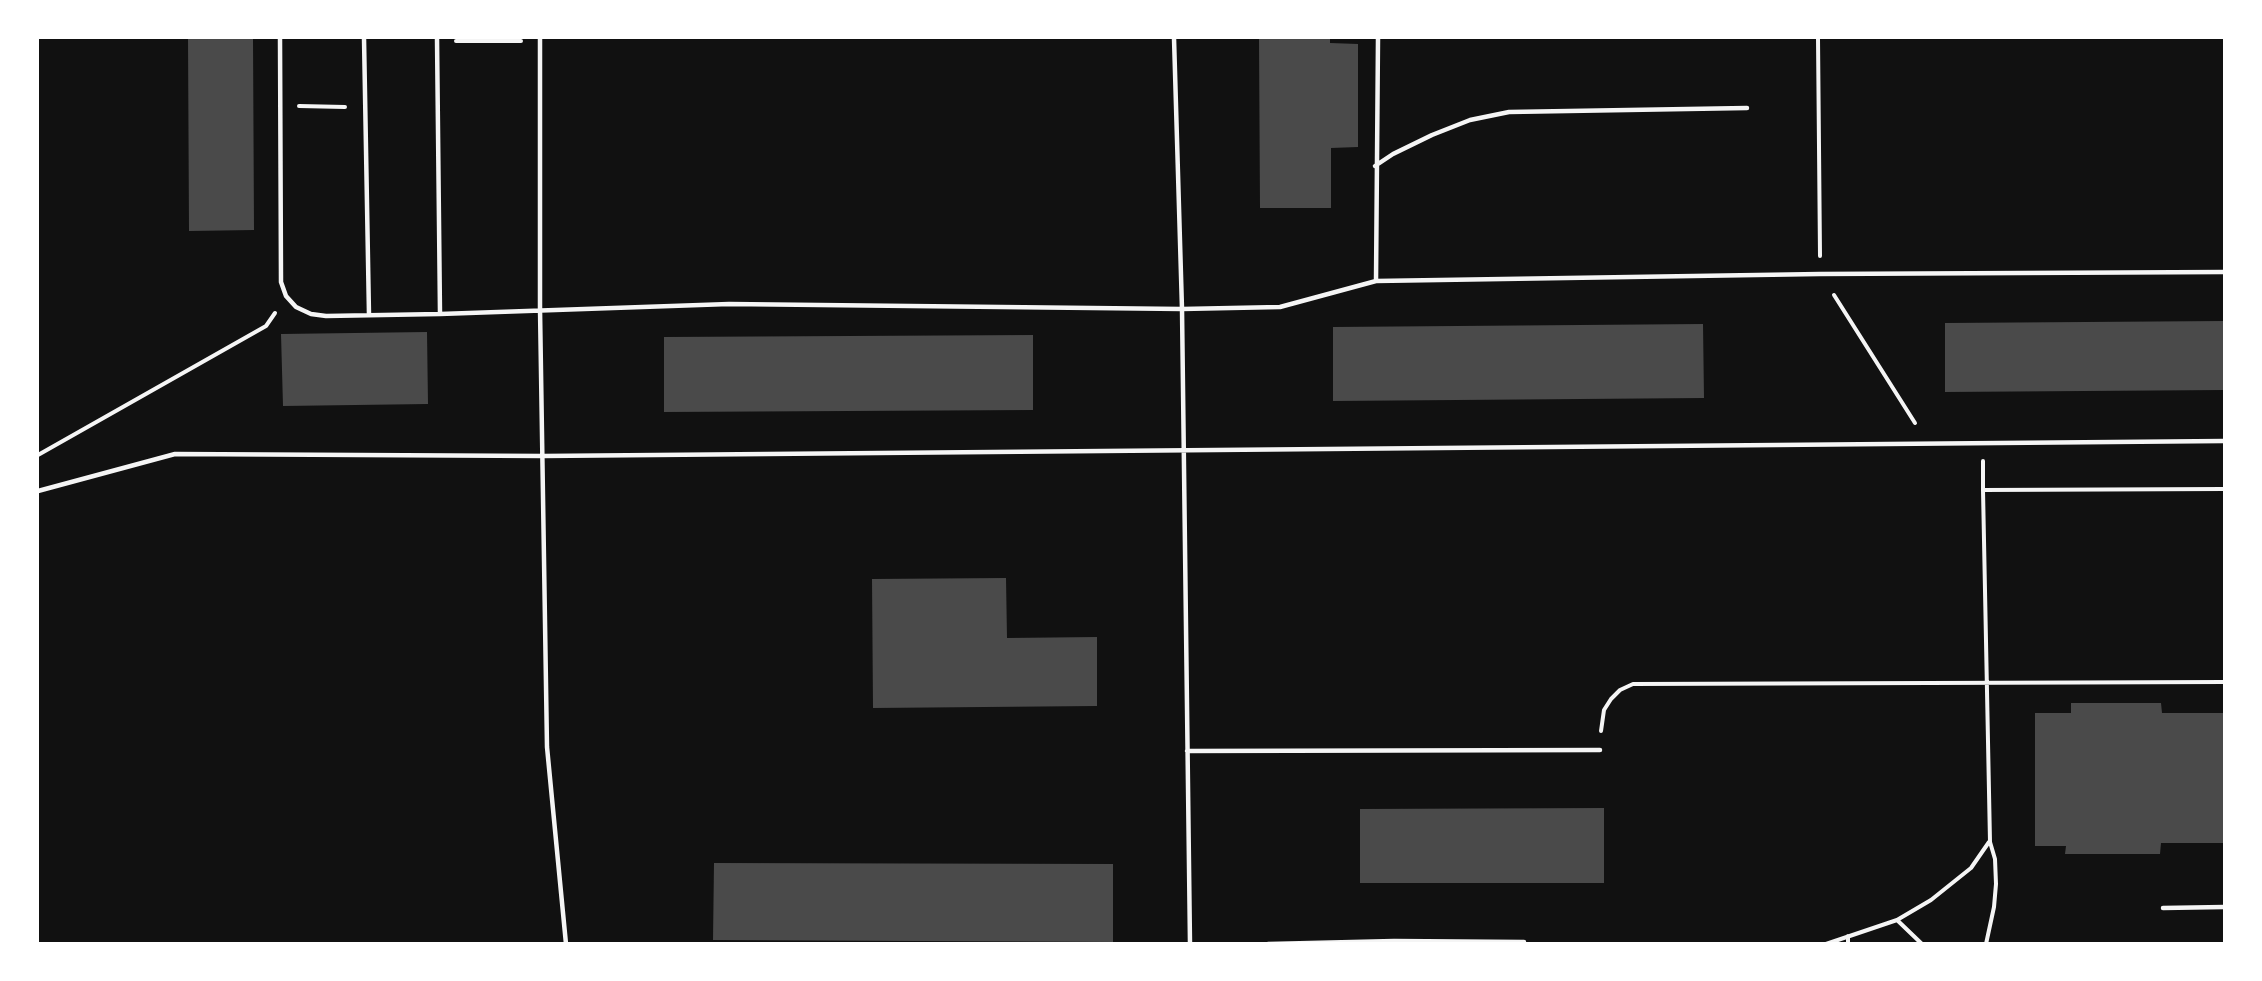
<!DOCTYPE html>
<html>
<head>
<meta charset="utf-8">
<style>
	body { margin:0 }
	#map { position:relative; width:2262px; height:981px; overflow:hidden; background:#111; font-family:Inter,sans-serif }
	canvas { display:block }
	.frame { position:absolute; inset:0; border:39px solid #fff; pointer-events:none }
</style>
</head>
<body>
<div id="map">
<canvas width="2262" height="981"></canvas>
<div class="frame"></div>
</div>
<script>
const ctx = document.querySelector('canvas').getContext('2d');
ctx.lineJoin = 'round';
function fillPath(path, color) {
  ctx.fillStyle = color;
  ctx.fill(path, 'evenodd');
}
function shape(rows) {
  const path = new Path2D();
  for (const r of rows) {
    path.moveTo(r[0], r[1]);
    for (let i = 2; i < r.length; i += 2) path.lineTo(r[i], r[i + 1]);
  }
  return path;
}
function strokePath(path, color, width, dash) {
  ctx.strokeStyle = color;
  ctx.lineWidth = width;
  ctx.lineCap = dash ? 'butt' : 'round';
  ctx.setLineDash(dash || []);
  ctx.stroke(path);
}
fillPath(shape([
	[188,38,253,38,254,230,189,231],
	[1259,38,1330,38,1330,43,1358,44,1358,147,1331,148,1331,208,1260,208],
	[2224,321,2224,390,1945,392,1945,323],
	[1703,324,1704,398,1333,401,1333,327],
	[427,332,428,404,283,406,281,334],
	[1033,335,1033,410,664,412,664,337],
	[1006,578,1007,638,1097,637,1097,706,873,708,872,579],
	[2071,703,2161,703,2162,713,2224,713,2224,843,2161,843,2160,854,2065,854,2066,846,2035,846,2035,713,2071,713],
	[1604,808,1604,883,1360,883,1360,809],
	[714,863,1113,864,1113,942,713,940]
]), '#4a4a4a');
strokePath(shape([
	[1818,38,1820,256],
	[456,41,521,41],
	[299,106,345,107],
	[1834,295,1915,423],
	[38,455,266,326,275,313],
	[1983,461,1983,490,2224,489],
	[1983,490,1990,842,1995,859,1996,884,1994,907,1986,944],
	[1601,731,1604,710,1611,699,1620,690,1633,684,2224,682],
	[1897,920,1922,944],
	[1826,944,1897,920,1931,900,1971,868,1989,842],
	[1848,944,1848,936]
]), '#f5f5f5', 4);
strokePath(shape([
	[280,38,281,282,286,296,296,307,311,314,326,316,440,314,729,304,1182,309,1280,307,1376,281,1820,274,2224,272],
	[364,38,369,315],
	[437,38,440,314],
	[540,38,540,309,547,747,566,944],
	[1174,38,1182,309,1190,944],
	[1375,166,1393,154,1432,135,1470,120,1509,112,1747,108],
	[1376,281,1378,38],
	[38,491,175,454,543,456,2224,441],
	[1187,751,1600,750],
	[2163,908,2224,907],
	[1268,944,1394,941,1524,942]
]), '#f5f5f5', 4.5);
</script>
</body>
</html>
